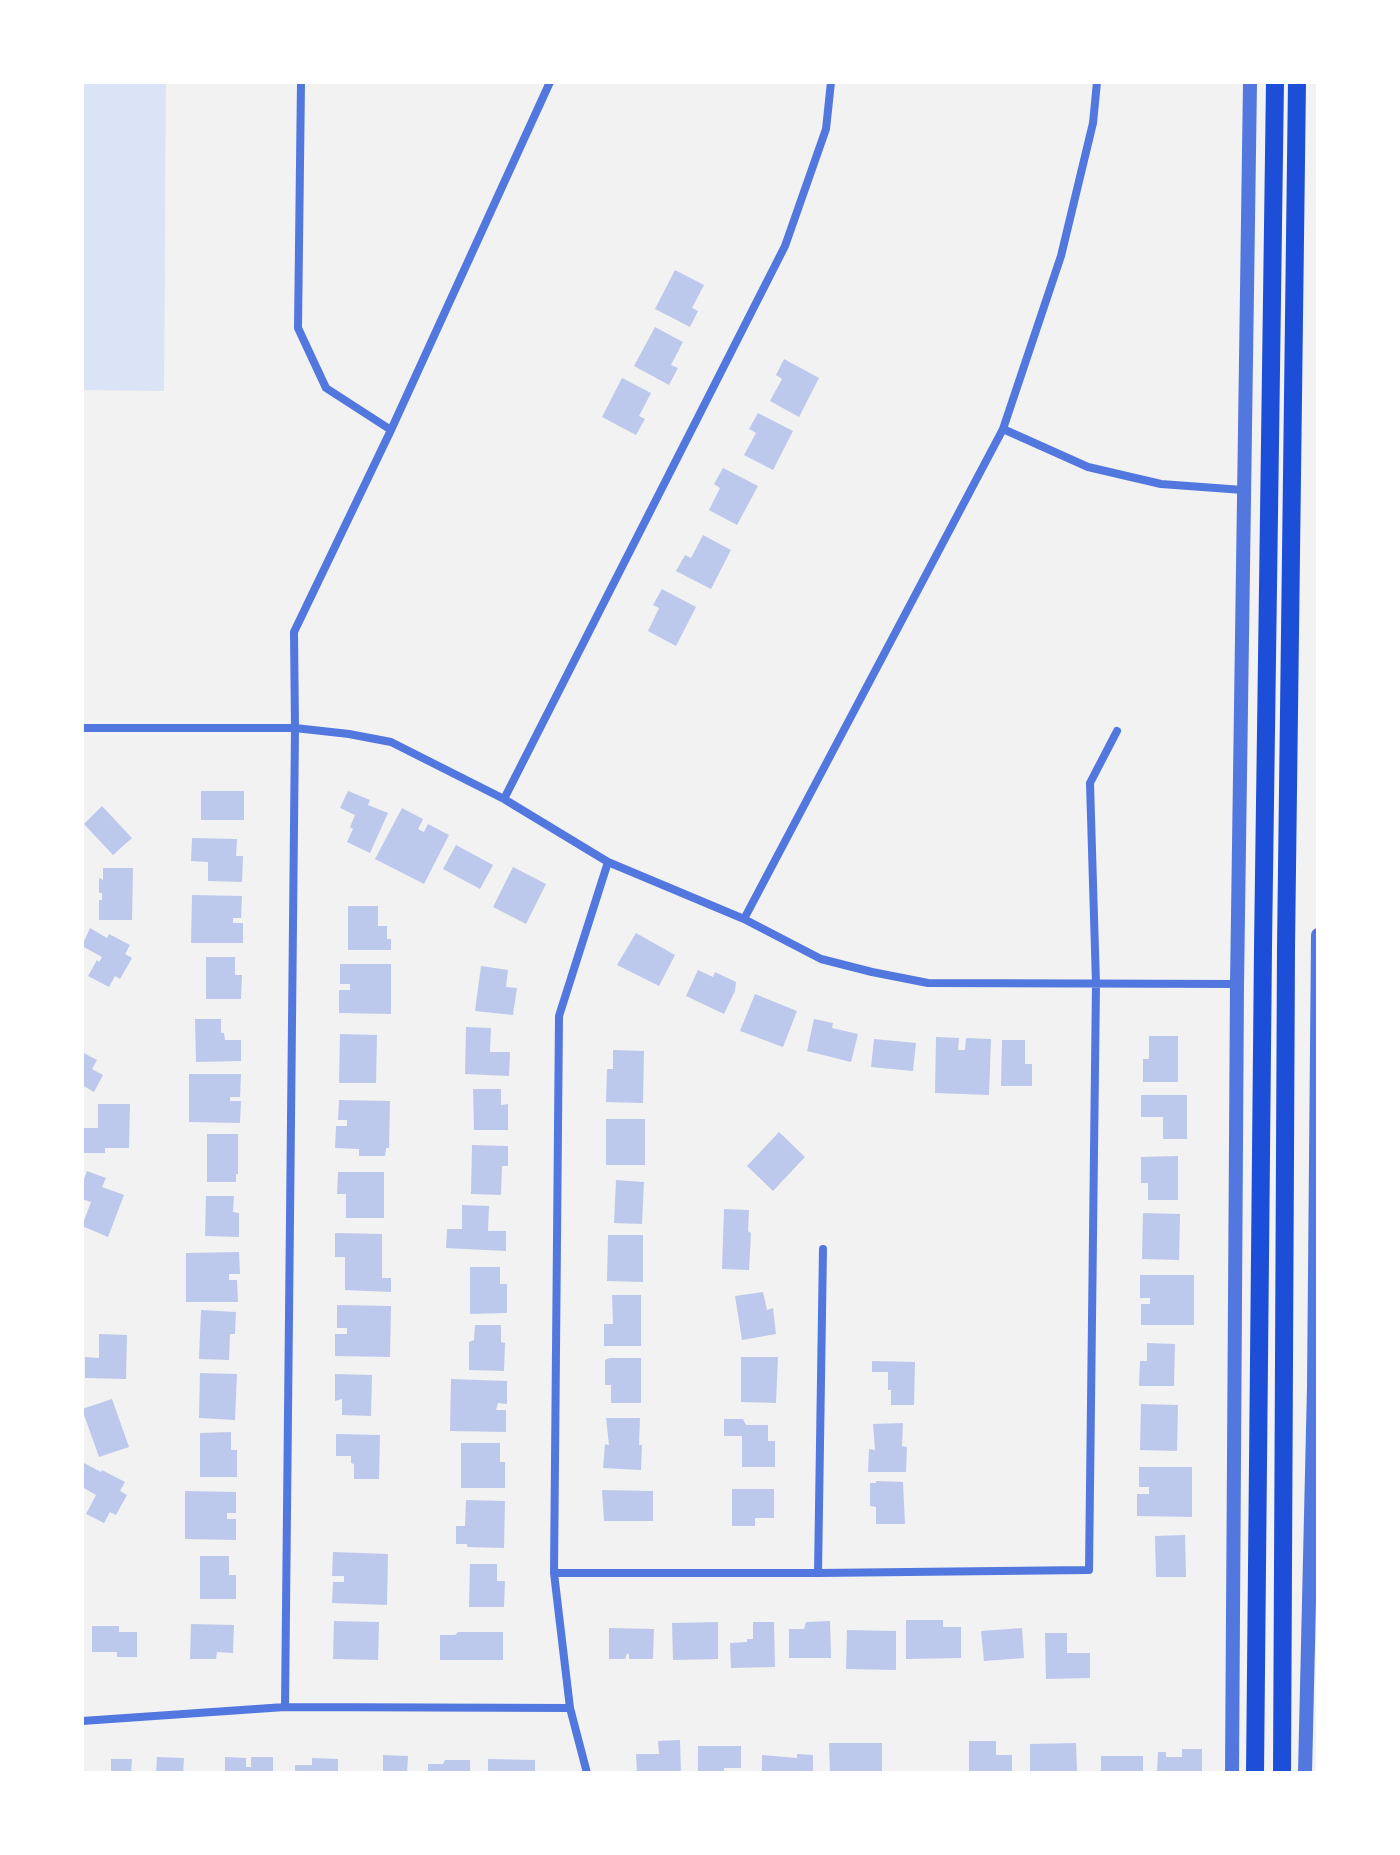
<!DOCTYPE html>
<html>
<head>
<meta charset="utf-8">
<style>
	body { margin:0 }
	#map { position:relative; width:1400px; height:1855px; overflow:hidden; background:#f2f2f2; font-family:"Roboto Condensed",sans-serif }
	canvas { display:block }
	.frame { position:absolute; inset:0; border:84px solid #fff; pointer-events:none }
</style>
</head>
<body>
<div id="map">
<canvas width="1400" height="1855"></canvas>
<div class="frame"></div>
</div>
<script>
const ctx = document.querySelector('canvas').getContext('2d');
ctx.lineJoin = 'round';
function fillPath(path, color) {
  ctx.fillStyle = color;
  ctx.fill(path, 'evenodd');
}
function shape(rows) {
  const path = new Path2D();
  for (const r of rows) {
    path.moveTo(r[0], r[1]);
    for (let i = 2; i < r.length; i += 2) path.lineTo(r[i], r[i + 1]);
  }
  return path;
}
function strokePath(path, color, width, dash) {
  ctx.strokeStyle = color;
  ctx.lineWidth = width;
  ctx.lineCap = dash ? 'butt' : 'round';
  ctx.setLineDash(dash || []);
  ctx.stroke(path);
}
fillPath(shape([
	[82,82,166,82,164,391,82,390]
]), '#dbe4f7');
fillPath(shape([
	[675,270,704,285,692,308,698,311,690,327,655,309],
	[655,327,683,342,671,365,678,368,669,385,634,366],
	[784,359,819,378,799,417,770,401,782,379,776,375],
	[622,378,651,393,639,416,645,419,636,435,602,417],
	[758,413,793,431,773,470,744,455,756,433,749,429],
	[723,468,758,486,737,525,709,510,720,488,714,484],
	[703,535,731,550,711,589,676,571,685,555,691,558],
	[662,589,696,607,676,646,648,631,659,608,653,605],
	[201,791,244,791,244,820,201,820],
	[348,791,370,800,368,805,388,813,370,853,347,842,353,829,350,827,355,815,340,808],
	[102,806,132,838,113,855,84,824],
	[402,808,423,819,418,829,424,832,428,824,449,835,424,884,375,859],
	[192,838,237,839,236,856,243,856,242,882,208,881,208,862,191,861],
	[456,845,493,865,480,889,443,869],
	[513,867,546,884,526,924,493,907],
	[103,868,133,868,132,920,99,920,99,900,102,900,102,893,99,893,99,878,103,880],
	[192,895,242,896,241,918,233,918,233,923,243,923,243,943,191,943],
	[348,906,378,906,378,926,387,926,387,939,391,939,391,950,348,950],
	[90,928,107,938,109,934,130,945,125,954,132,958,120,979,115,976,109,987,88,976,97,960,99,962,102,957,82,946],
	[636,933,675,955,659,986,617,965],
	[206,957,235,957,235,975,242,975,241,999,206,999],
	[340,964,391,964,391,1014,339,1013,339,990,350,990,350,984,340,984],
	[481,966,508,970,506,987,517,988,513,1015,475,1011],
	[698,970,713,977,715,972,736,982,735,991,724,1014,686,996],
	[755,994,797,1011,783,1047,740,1031],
	[195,1019,221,1019,221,1033,224,1033,225,1040,241,1040,241,1061,196,1062],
	[814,1019,833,1023,832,1028,858,1034,851,1062,807,1051],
	[466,1027,491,1028,490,1052,510,1052,509,1076,465,1074],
	[340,1034,377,1035,376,1083,339,1083],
	[1149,1036,1178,1036,1178,1082,1143,1082,1143,1059,1149,1059],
	[936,1037,959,1038,958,1050,965,1050,966,1038,991,1039,989,1095,935,1093],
	[874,1039,916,1043,913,1071,871,1067],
	[1002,1040,1025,1040,1025,1064,1032,1064,1032,1086,1001,1086],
	[613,1050,644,1051,643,1103,606,1102,607,1069,613,1069],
	[82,1052,97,1060,92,1069,103,1075,94,1092,82,1085],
	[189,1074,241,1074,240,1097,230,1097,230,1101,241,1101,240,1123,189,1122],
	[473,1089,501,1089,501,1105,508,1104,508,1130,474,1130],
	[1141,1095,1187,1095,1187,1139,1163,1139,1163,1117,1141,1117],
	[339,1100,390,1101,389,1148,386,1148,385,1156,359,1156,359,1149,335,1148,336,1126,347,1126,347,1120,338,1120],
	[98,1104,130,1104,129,1148,105,1148,105,1153,83,1153,84,1128,98,1128],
	[606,1119,645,1119,645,1165,606,1165],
	[779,1132,805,1157,773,1191,747,1166],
	[207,1134,238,1134,238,1174,236,1174,236,1182,207,1182],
	[472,1145,508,1146,508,1166,502,1166,501,1195,471,1194],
	[1178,1156,1178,1200,1148,1200,1148,1183,1141,1183,1141,1157],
	[87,1171,106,1178,102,1187,124,1195,108,1237,82,1226,91,1202,82,1199,82,1184],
	[338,1172,384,1172,384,1218,346,1218,346,1194,337,1194],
	[616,1180,644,1182,642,1224,614,1223],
	[206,1196,234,1196,233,1212,239,1213,239,1237,205,1236],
	[462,1205,489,1206,488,1231,506,1231,506,1251,446,1248,447,1229,462,1229],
	[724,1209,749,1210,748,1231,751,1233,749,1270,722,1269],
	[1143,1213,1180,1214,1179,1260,1142,1259],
	[335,1233,382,1234,382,1278,391,1278,391,1292,345,1290,345,1257,335,1257],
	[608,1235,643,1235,643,1282,607,1281],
	[239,1252,240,1274,229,1274,229,1280,237,1280,238,1302,186,1302,186,1253],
	[470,1267,500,1267,500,1284,507,1284,507,1313,470,1314],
	[1140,1275,1194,1275,1194,1325,1141,1325,1141,1304,1150,1304,1150,1298,1140,1298],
	[763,1292,767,1310,773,1308,776,1334,742,1340,735,1296],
	[612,1295,641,1295,641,1346,604,1346,604,1324,613,1324],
	[337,1305,391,1306,390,1357,335,1356,335,1334,347,1334,347,1328,337,1328],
	[201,1310,236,1312,235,1334,230,1334,229,1360,199,1359],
	[475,1325,501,1325,501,1342,505,1343,504,1371,469,1370,469,1342,474,1340],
	[99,1334,127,1335,126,1379,85,1378,85,1357,99,1358],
	[1147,1343,1175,1344,1174,1386,1139,1386,1140,1361,1147,1361],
	[741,1357,778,1357,776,1403,741,1402],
	[610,1358,641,1358,641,1403,611,1403,611,1385,605,1385,605,1360],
	[872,1361,915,1362,914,1405,891,1405,891,1390,888,1390,888,1372,872,1372],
	[200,1373,237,1374,235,1420,199,1418],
	[335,1374,372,1375,371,1416,342,1415,342,1399,335,1401],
	[451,1379,507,1381,507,1404,498,1403,496,1410,506,1410,506,1432,450,1431],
	[112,1399,129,1447,99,1457,82,1409],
	[1141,1404,1178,1405,1177,1451,1140,1450],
	[606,1418,640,1418,639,1445,642,1445,641,1470,603,1468,605,1444,609,1445],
	[724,1419,743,1419,746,1425,768,1425,768,1441,775,1441,775,1467,742,1467,742,1436,724,1436],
	[903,1423,902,1446,907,1447,906,1472,868,1472,869,1449,875,1450,873,1424],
	[231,1432,231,1450,237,1450,237,1477,200,1477,200,1433],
	[336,1434,380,1435,379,1479,354,1479,354,1464,351,1463,351,1456,336,1456],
	[461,1443,500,1443,500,1462,505,1462,505,1488,461,1488],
	[84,1463,101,1472,102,1470,125,1482,120,1491,127,1495,116,1515,110,1512,104,1523,86,1514,96,1495,82,1487,82,1468],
	[1139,1467,1192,1467,1192,1517,1137,1516,1137,1494,1149,1494,1149,1487,1139,1487],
	[876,1481,903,1482,905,1524,876,1524,876,1507,870,1506,870,1483,876,1483],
	[732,1489,774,1489,774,1518,755,1518,755,1526,732,1526],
	[602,1490,653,1491,653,1521,604,1521],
	[185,1491,236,1492,236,1513,227,1513,227,1519,236,1519,236,1540,185,1539],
	[466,1500,505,1501,504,1548,467,1547,467,1544,456,1544,456,1526,465,1526],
	[1185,1535,1186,1577,1156,1577,1155,1536],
	[333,1552,388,1554,387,1605,332,1603,333,1582,344,1582,344,1576,332,1576],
	[200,1556,229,1556,229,1575,236,1575,236,1599,200,1599],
	[470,1564,497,1564,497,1581,505,1581,504,1607,469,1607],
	[906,1620,943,1620,943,1627,961,1627,961,1658,906,1659],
	[334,1621,379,1622,378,1660,333,1659],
	[830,1621,831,1658,789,1658,789,1629,804,1629,806,1622],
	[718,1622,718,1659,673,1660,672,1623],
	[753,1622,774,1622,775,1667,731,1668,730,1643,747,1642,747,1639,753,1639],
	[191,1624,234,1625,233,1653,217,1652,216,1659,190,1659],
	[92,1626,119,1626,119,1632,137,1632,137,1657,117,1657,117,1652,92,1652],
	[609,1628,654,1629,653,1659,629,1659,629,1654,627,1654,625,1659,609,1659],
	[1022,1628,1024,1658,984,1661,981,1631],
	[847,1630,896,1631,896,1670,846,1669],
	[458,1632,503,1632,503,1660,440,1660,440,1635,455,1635],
	[1045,1633,1067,1633,1067,1653,1090,1653,1090,1678,1046,1679],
	[680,1740,681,1773,637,1773,636,1754,659,1754,658,1741],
	[969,1741,996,1741,996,1755,1012,1755,1012,1773,969,1773],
	[829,1743,882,1743,882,1773,830,1773],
	[1076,1743,1077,1771,1030,1773,1030,1744],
	[698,1746,741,1746,741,1768,724,1768,724,1773,698,1773],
	[1182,1749,1202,1749,1202,1773,1157,1773,1158,1752,1166,1752,1166,1757,1182,1757],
	[797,1754,813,1755,813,1773,762,1773,762,1755,797,1758],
	[383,1755,408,1756,407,1773,383,1773],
	[1101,1756,1143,1756,1143,1773,1101,1773],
	[157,1757,184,1758,183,1773,156,1773],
	[225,1757,246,1758,246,1767,251,1767,251,1757,273,1757,273,1773,225,1773],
	[312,1758,338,1759,338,1773,295,1773,295,1765,312,1765],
	[111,1759,132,1759,131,1773,111,1773],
	[488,1759,535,1760,535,1773,488,1773],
	[445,1760,470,1760,470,1773,428,1773,428,1764,443,1764]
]), '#bdc9ec');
strokePath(shape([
	[301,82,298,328,326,388,391,430],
	[1003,429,1088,467,1161,484,1243,490],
	[82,728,295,728,349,734,391,742,504,799,608,862,744,919,821,959,872,972,928,983,1237,984],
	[504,799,785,246,826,129,831,82],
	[744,919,1003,429,1061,256,1093,123,1097,82],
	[554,1573,818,1573,1089,1570,1096,984,1090,783,1117,731],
	[818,1573,823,1249],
	[285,1707,295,728,294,632,391,430,550,82],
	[82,1721,285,1707,570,1708],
	[587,1773,570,1708,554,1573,559,1016,608,862]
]), '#5277de', 8);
strokePath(shape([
	[1232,1773,1237,984,1250,82],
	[1305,1773,1314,1387,1318,935]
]), '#5277de', 14);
strokePath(shape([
	[1255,1773,1263,947,1275,82],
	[1282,1773,1286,947,1297,82]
]), '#1d4ed8', 18);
</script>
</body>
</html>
